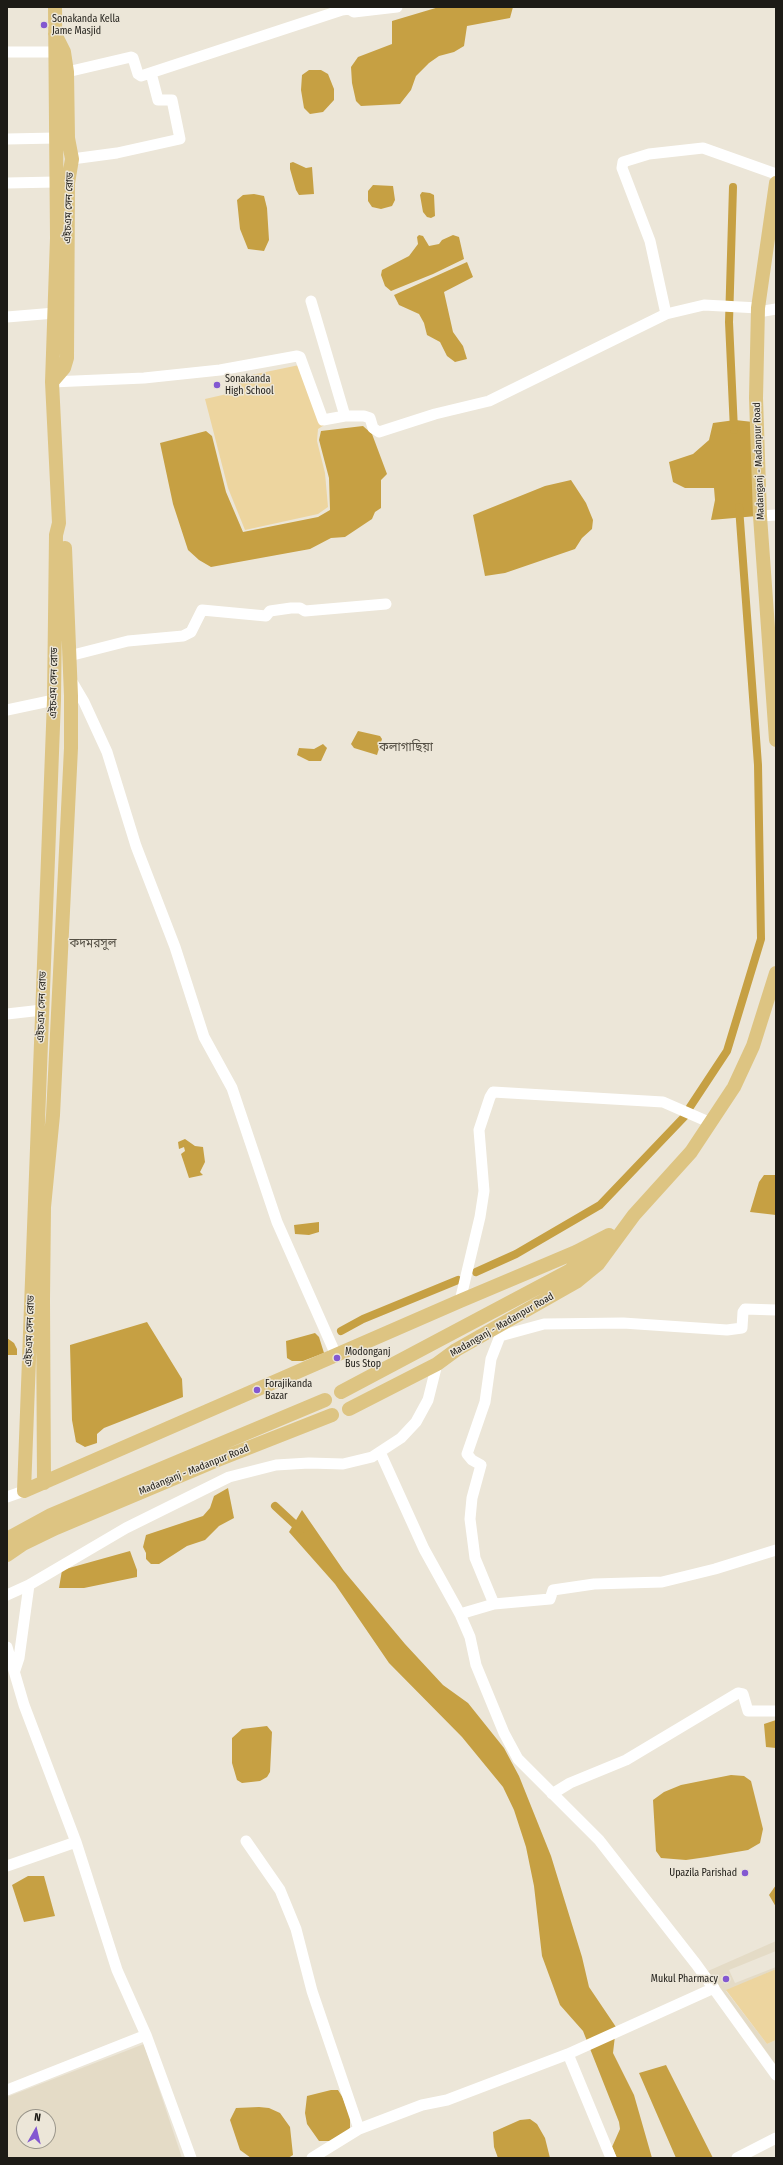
<!DOCTYPE html>
<html>
<head>
<meta charset="utf-8">
<style>
	body { margin:0 }
	#map { position:relative; width:783px; height:2165px; overflow:hidden; background:#ece6d8; font-family:"Fira Sans Condensed",sans-serif }
	canvas { display:block }
	.frame { position:absolute; inset:0; border:8px solid #1d1b16; pointer-events:none }
	.north { position:absolute; left:16px; top:2109px; width:40px; height:40px; box-sizing:border-box; background:#ece6d8; border:1px solid #99958a; border-radius:50%; rotate:8deg; font-size:11px; font-weight:700; line-height:16px; text-align:center; color:#1d1b16 }
	.north::after { content:''; display:block; margin:auto; width:14px; height:18px; background:#8358d1; clip-path:polygon(50% 0,100% 100%,50% 72%,0 100%) }
</style>
</head>
<body>
<div id="map">
<canvas width="783" height="2165"></canvas>
<div class="frame"></div>
<div class="north">N</div>
</div>
<script>
const ctx = document.querySelector('canvas').getContext('2d');
ctx.lineJoin = 'round';
function fillPath(path, color) {
  ctx.fillStyle = color;
  ctx.fill(path, 'evenodd');
}
function shape(rows) {
  const path = new Path2D();
  for (const r of rows) {
    path.moveTo(r[0], r[1]);
    for (let i = 2; i < r.length; i += 2) path.lineTo(r[i], r[i + 1]);
  }
  return path;
}
function strokePath(path, color, width, dash) {
  ctx.strokeStyle = color;
  ctx.lineWidth = width;
  ctx.lineCap = dash ? 'butt' : 'round';
  ctx.setLineDash(dash || []);
  ctx.stroke(path);
}
function write(font, color, halo, rows, align = 'center') {
  ctx.font = font + ' "Fira Sans Condensed","Noto Sans Bengali",sans-serif';
  ctx.lineWidth = 3;
  ctx.setLineDash([]);
  ctx.textBaseline = 'middle';
  ctx.strokeStyle = halo;
  ctx.fillStyle = color;
  for (const [text, x, y, turn = 0] of rows) {
    ctx.save();
    ctx.translate(x, y);
    ctx.rotate((+turn || 0) * Math.PI / 180);
    ctx.textAlign = isNaN(turn) ? turn : align;
    if (halo) ctx.strokeText(text, 0, 0);
    ctx.fillText(text, 0, 0);
    ctx.restore();
  }
}
fillPath(shape([
	[776,1941,776,1951,729,1970,735,1983,776,1967,776,1969,726,1991,767,2044,776,2040,776,2065,708,1971],
	[144,2044,182,2158,7,2158,7,2097],
	[24,2117,48,2117,48,2141,24,2141]
]), '#e4dbc6');
fillPath(shape([
	[304,364,326,424,318,429,317,441,325,473,328,507,318,514,245,530,228,488,205,399,240,391,237,378],
	[776,1969,776,2040,767,2044,726,1990]
]), '#edd59f');
fillPath(shape([
	[439,7,513,7,510,18,467,26,464,46,454,52,439,56,429,63,416,76,411,90,400,104,361,106,356,101,352,83,351,67,358,57,392,44,392,21],
	[309,70,321,70,328,74,334,89,334,100,323,112,310,114,304,108,301,90,302,75],
	[293,162,306,168,312,167,314,194,299,195,296,190,290,169,290,163],
	[373,185,393,186,395,200,392,206,381,209,372,207,368,201,368,191],
	[422,192,430,193,434,195,435,216,431,218,427,217,423,212,420,195],
	[254,194,264,196,267,208,269,240,264,251,248,249,240,229,237,200,243,195],
	[419,235,423,236,429,246,439,244,442,240,453,235,459,237,464,259,433,274,391,291,385,286,381,275,382,270,409,256,418,244,417,237],
	[467,262,473,277,444,292,453,332,463,346,467,359,455,362,447,356,440,342,427,335,424,323,419,314,399,305,394,295],
	[735,420,753,422,757,516,711,520,715,500,714,488,685,488,673,482,669,462,693,454,709,440,713,423],
	[363,426,372,434,387,474,381,480,381,508,375,512,372,519,345,537,331,538,310,549,211,567,199,560,188,550,173,504,160,443,206,431,212,436,226,492,243,532,318,517,330,510,329,478,319,440,321,431],
	[571,480,586,503,593,520,592,529,582,538,575,549,505,573,485,576,473,515,545,486],
	[358,731,380,736,382,739,377,755,354,748,351,744],
	[323,744,327,748,321,761,309,761,297,755,299,748,314,749],
	[185,1139,195,1146,203,1147,205,1162,200,1172,203,1175,189,1178,181,1154,185,1151,184,1147,179,1149,178,1142],
	[764,1175,776,1175,776,1215,750,1212,759,1182],
	[319,1222,319,1232,309,1235,295,1234,294,1225],
	[147,1322,182,1379,183,1397,104,1428,97,1434,97,1443,85,1447,76,1442,72,1420,70,1345],
	[315,1333,319,1337,324,1353,303,1361,292,1361,287,1358,286,1341],
	[7,1338,14,1343,17,1349,17,1355,7,1355],
	[228,1488,234,1518,219,1526,205,1540,187,1546,159,1564,151,1564,146,1559,146,1553,143,1547,146,1535,203,1516,210,1508,214,1496],
	[302,1510,344,1571,405,1644,443,1685,468,1703,504,1748,519,1776,551,1856,582,1957,589,1987,616,2027,613,2053,634,2095,652,2158,617,2158,612,2147,620,2129,619,2122,583,2031,560,2005,542,1956,534,1886,526,1847,514,1810,503,1787,462,1737,389,1663,335,1584,289,1532],
	[130,1551,137,1570,137,1577,84,1588,59,1588,62,1570],
	[776,1720,776,1748,766,1747,764,1724],
	[267,1726,272,1732,270,1772,267,1777,260,1781,242,1783,237,1780,232,1763,232,1738,242,1729],
	[731,1775,744,1776,751,1781,763,1829,760,1843,748,1850,707,1857,686,1860,661,1858,656,1851,653,1800,664,1792,681,1785],
	[28,1876,44,1876,55,1916,24,1922,12,1885],
	[776,1885,776,1907,769,1895],
	[666,2065,713,2158,676,2158,639,2073],
	[331,2090,338,2090,343,2098,350,2117,350,2128,343,2136,334,2141,319,2141,307,2124,305,2113,307,2096],
	[259,2107,269,2108,280,2113,290,2127,293,2155,288,2158,251,2158,240,2150,230,2120,236,2108],
	[530,2119,537,2124,545,2138,550,2158,498,2158,494,2147,493,2132,520,2120]
]), '#c6a043');
strokePath(shape([
	[733,187,729,322,734,430],
	[690,1107,727,1051,761,939,758,765,739,507],
	[476,1272,516,1254,600,1205,686,1115],
	[341,1331,363,1319,458,1280],
	[275,1506,301,1530]
]), '#c6a043', 8);
strokePath(shape([
	[7,52,54,52],
	[67,72,131,57,133,58,138,74,141,76,342,10,349,9,354,12,397,7],
	[7,139,56,138],
	[72,159,117,153,180,139,172,100,158,100,151,73],
	[7,183,56,182],
	[311,301,345,416],
	[758,312,776,309],
	[666,314,650,241,622,168,623,162,649,154,703,148,776,174],
	[7,317,55,313],
	[52,382,144,378,220,370,297,356,300,357,323,420,345,416,364,416,370,418,373,428,379,432,435,414,489,401,666,314,704,305,758,308],
	[760,516,776,515],
	[69,656,128,641,183,636,191,632,202,610,266,616,270,611,291,608,300,608,305,611,386,604],
	[71,680,84,702,107,752,136,846,175,947,204,1037,232,1088,277,1222,336,1355],
	[7,710,54,700],
	[7,1014,42,1010],
	[460,1301,480,1217,484,1191,479,1130,490,1097,493,1092,663,1102,711,1123],
	[380,1452,424,1549,460,1614,470,1637,476,1665,504,1733,518,1759,599,1840,696,1964,776,2075],
	[7,1497,24,1491],
	[7,1595,29,1585,126,1528,229,1477,276,1465,309,1463,343,1464,372,1457,401,1438,416,1422,428,1400,437,1364],
	[494,1604,475,1558,470,1519,472,1498,481,1465,472,1460,467,1454,485,1402,491,1359,500,1336,544,1324,623,1323,727,1330,742,1328,743,1312,745,1309,776,1310],
	[460,1614,494,1604,550,1599,553,1590,594,1584,662,1582,715,1569,776,1550],
	[7,1647,24,1705,76,1842,117,1970,146,2035,191,2158],
	[15,1670,19,1658,29,1585],
	[552,1794,570,1783,626,1760,738,1693,743,1694,748,1711,776,1711],
	[246,1841,280,1890,296,1929,312,1991,359,2129],
	[7,1866,76,1842],
	[568,2054,611,2158],
	[7,2090,146,2035],
	[312,2158,359,2129,422,2105,447,2100,568,2054,714,1988],
	[737,2158,776,2138]
]), '#fff', 11);
strokePath(shape([
	[55,7,57,238,52,382,59,523,56,535,54,700,24,1491,460,1301,576,1252,609,1235],
	[776,183,758,308,756,398,760,516,776,740],
	[52,382,64,368,67,358,68,183,72,159,68,138,67,72,64,52,55,34],
	[341,1392,569,1271,596,1248],
	[349,1409,437,1364,456,1350,576,1282,598,1264,634,1215,691,1152,734,1087,753,1046,776,973],
	[44,1483,43,1300,44,1207,53,1115,71,748,71,696,65,548],
	[7,1539,51,1515,325,1400],
	[7,1555,23,1544,56,1528,215,1461,332,1415]
]), '#ddc482', 14);
for (const [x, y, r, color] of [
	[44,25,4,"#8358d1"],
	[217,385,4,"#8358d1"],
	[337,1358,4,"#8358d1"],
	[257,1390,4,"#8358d1"],
	[745,1873,4,"#8358d1"],
	[726,1979,4,"#8358d1"]
]) {
  const dot = new Path2D();
  dot.arc(x, y, r, 0, 2 * Math.PI);
  ctx.fillStyle = color;
  ctx.fill(dot);
  strokePath(dot, '#ece6d8', 1.5);
}
write('10px', '#1d1b16', '#ece6d8', [
	["Sonakanda Kella",52,19],
	["Jame Masjid",52,31],
	["Sonakanda",225,379],
	["High School",225,391],
	["Modonganj",345,1352],
	["Bus Stop",345,1364],
	["Forajikanda",265,1384],
	["Bazar",265,1396],
	["Upazila Parishad",737,1873,"right"],
	["Mukul Pharmacy",718,1979,"right"]
], 'left');
write('10px', '#1d1b16', '#ece6d8', [
	["এইচএম সেন রোড",69,208,-88],
	["Madanganj - Madanpur Road",759,461,-92],
	["এইচএম সেন রোড",54,683,-89],
	["এইচএম সেন রোড",42,1007,-88],
	["Madanganj - Madanpur Road",502,1325,-30],
	["এইচএম সেন রোড",30,1331,-88],
	["Madanganj - Madanpur Road",194,1470,-22]
]);
write('12px', '#544f44', '#ece6d8', [
	["কলাগাছিয়া",406,748],
	["কদমরসুল",93,944]
]);
</script>
</body>
</html>
